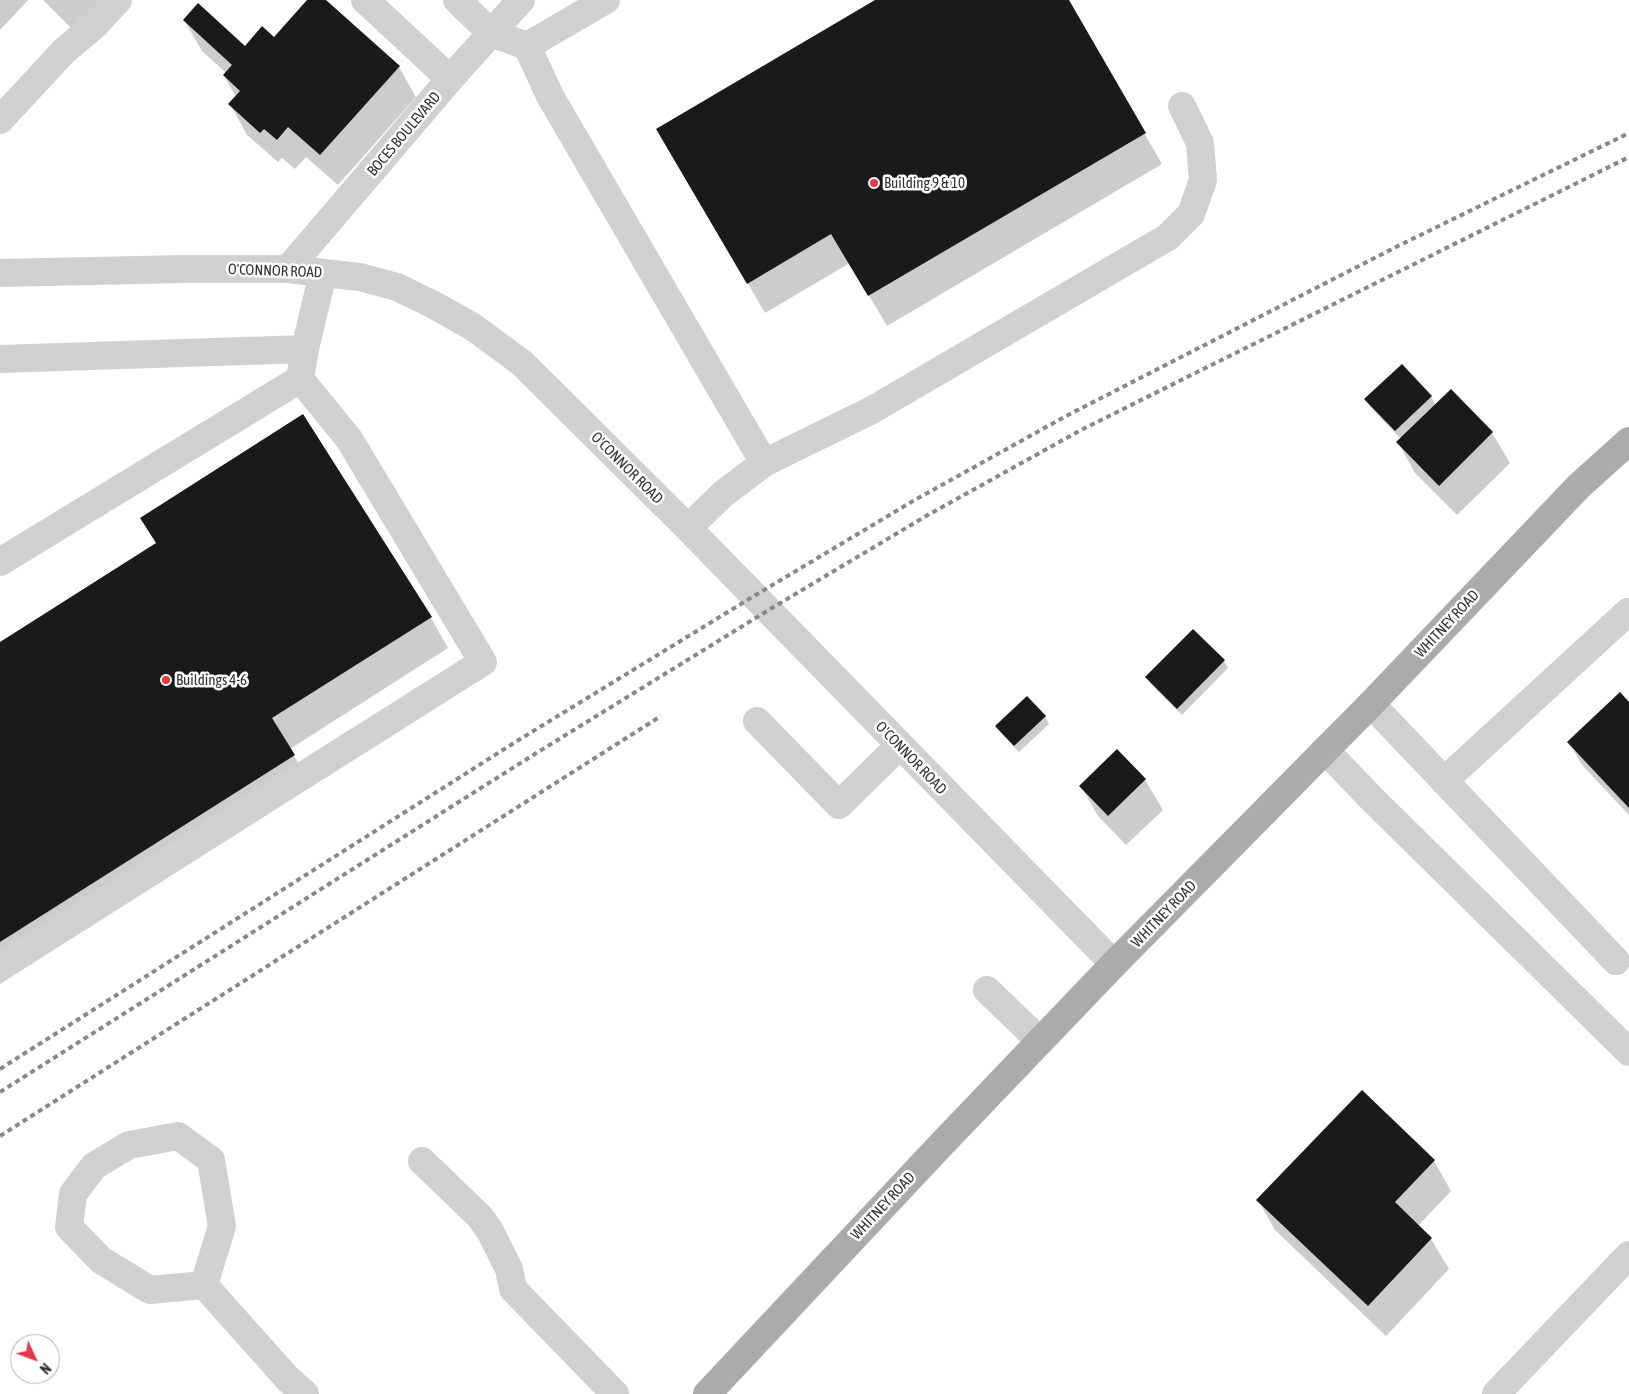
<!DOCTYPE html>
<html>
<head>
<meta charset="utf-8">
<style>
	body { margin:0 }
	#map { position:relative; width:1629px; height:1394px; overflow:hidden; background:#fff; font-family:"Asap Condensed",sans-serif }
	canvas { display:block }
	.north { position:absolute; left:10px; top:1334px; width:50px; height:50px; box-sizing:border-box; background:#fff; border:1px solid #adadad; border-radius:50%; rotate:133deg; font-size:14px; font-weight:700; line-height:20px; text-align:center; color:#333 }
	.north::after { content:''; display:block; margin:auto; width:18px; height:22px; background:#e63946; clip-path:polygon(50% 0,100% 100%,50% 72%,0 100%) }
</style>
</head>
<body>
<div id="map">
<canvas width="1629" height="1394"></canvas>
<div class="north">N</div>
</div>
<script>
const ctx = document.querySelector('canvas').getContext('2d');
ctx.lineJoin = 'round';
function fillPath(path, color) {
  ctx.fillStyle = color;
  ctx.fill(path, 'evenodd');
}
function shape(rows) {
  const path = new Path2D();
  for (const r of rows) {
    path.moveTo(r[0], r[1]);
    for (let i = 2; i < r.length; i += 2) path.lineTo(r[i], r[i + 1]);
  }
  return path;
}
function strokePath(path, color, width, dash) {
  ctx.strokeStyle = color;
  ctx.lineWidth = width;
  ctx.lineCap = dash ? 'butt' : 'round';
  ctx.setLineDash(dash || []);
  ctx.stroke(path);
}
function write(font, color, halo, rows, align = 'center') {
  ctx.font = font + ' "Asap Condensed",sans-serif';
  ctx.lineWidth = 5;
  ctx.setLineDash([]);
  ctx.textBaseline = 'middle';
  ctx.strokeStyle = halo;
  ctx.fillStyle = color;
  for (const [text, x, y, turn = 0] of rows) {
    ctx.save();
    ctx.translate(x, y);
    ctx.rotate((+turn || 0) * Math.PI / 180);
    ctx.textAlign = isNaN(turn) ? turn : align;
    if (halo) ctx.strokeText(text, 0, 0);
    ctx.fillText(text, 0, 0);
    ctx.restore();
  }
}
fillPath(shape([
	[0,0,28,0,0,30],
	[43,0,105,0,75,32],
	[308,0,324,0,399,67,416,97,338,185,306,157,295,169,282,158,278,162,247,135,230,104,236,97,224,76,226,73,202,51,184,20,245,47,274,39],
	[877,0,1067,0,1162,164,887,326,850,263,765,313,658,129],
	[1402,366,1431,397,1436,405,1451,390,1492,433,1510,463,1457,515,1415,473,1398,442,1401,439,1370,407,1366,399],
	[303,416,431,618,448,648,290,749,312,786,0,984,0,644,157,544],
	[1193,630,1224,661,1228,668,1182,715,1151,684,1147,677],
	[1629,704,1629,815,1582,765,1569,742],
	[1045,716,1049,724,1019,752,1001,733,996,726],
	[1117,751,1145,780,1163,810,1126,845,1098,816,1081,786],
	[1434,1161,1451,1191,1418,1226,1431,1239,1449,1269,1386,1336,1275,1230,1258,1200]
]), '#0003');
fillPath(shape([
	[307,0,326,0,400,66,320,155,288,127,277,140,264,129,260,133,228,104,240,91,223,75,232,65,183,20,198,3,245,46,262,26,274,37],
	[875,0,1069,0,1146,133,868,296,831,234,747,284,656,129],
	[1402,364,1432,396,1395,431,1364,399],
	[1451,389,1493,432,1439,486,1396,442],
	[303,414,432,617,272,718,295,755,0,942,0,642,156,543,140,518],
	[1193,629,1225,660,1177,709,1145,677],
	[1620,692,1629,702,1629,808,1567,742],
	[1027,696,1046,716,1014,746,995,726],
	[1117,749,1146,779,1108,816,1079,786],
	[1362,1090,1435,1160,1395,1202,1432,1238,1368,1306,1256,1200]
]), '#1a1a1a');
strokePath(shape([
	[365,0,450,79],
	[457,0,491,33,527,46,606,0],
	[527,46,550,96,764,463,872,410,1168,237,1191,214,1203,180,1200,143,1182,106],
	[0,120,63,52,95,25,118,0],
	[288,269,450,79,521,0],
	[0,273,184,269,288,269,360,277,397,287,434,305,473,327,522,363,688,528,1114,964],
	[0,359,305,349],
	[688,528,723,494,764,463],
	[0,562,300,379,305,349,323,273],
	[1371,704,1616,961],
	[757,721,839,805,899,746],
	[1325,750,1372,799,1629,1052],
	[1444,781,1628,612],
	[0,967,483,662,349,439,300,379],
	[987,990,1040,1041],
	[178,1136,211,1160,222,1226,204,1285,150,1290,101,1260,69,1227,73,1194,94,1166,129,1145,178,1136],
	[422,1161,480,1217,490,1231,509,1269,513,1289,615,1394],
	[204,1285,288,1379,305,1394],
	[1496,1394,1629,1255]
]), '#d0d0d0', 28);
strokePath(shape([
	[707,1394,938,1148,1114,964,1371,704,1579,486,1629,441]
]), '#ababab', 28);
strokePath(shape([
	[0,1069,517,741,754,596,913,501,1066,416,1396,247,1629,133],
	[0,1092,530,757,767,611,926,516,1081,430,1629,157],
	[0,1136,661,716]
]), '#888', 4, [5, 4]);
for (const [x, y, r, color] of [
	[874,183,5,"#e63946"],
	[166,680,5,"#e63946"]
]) {
  const dot = new Path2D();
  dot.arc(x, y, r, 0, 2 * Math.PI);
  ctx.fillStyle = color;
  ctx.fill(dot);
  strokePath(dot, '#fff', 2);
}
write('15px', '#333', '#fff', [
	["BOCES BOULEVARD",404,134,-50],
	["O'CONNOR ROAD",275,271,2],
	["O'CONNOR ROAD",627,468,45],
	["WHITNEY ROAD",1447,624,-47],
	["O'CONNOR ROAD",911,758,46],
	["WHITNEY ROAD",1164,914,-46],
	["WHITNEY ROAD",883,1206,-47]
]);
write('15px', '#333', '#fff', [
	["Building 9 & 10",884,183],
	["Buildings 4-6",176,680]
], 'left');
</script>
</body>
</html>
